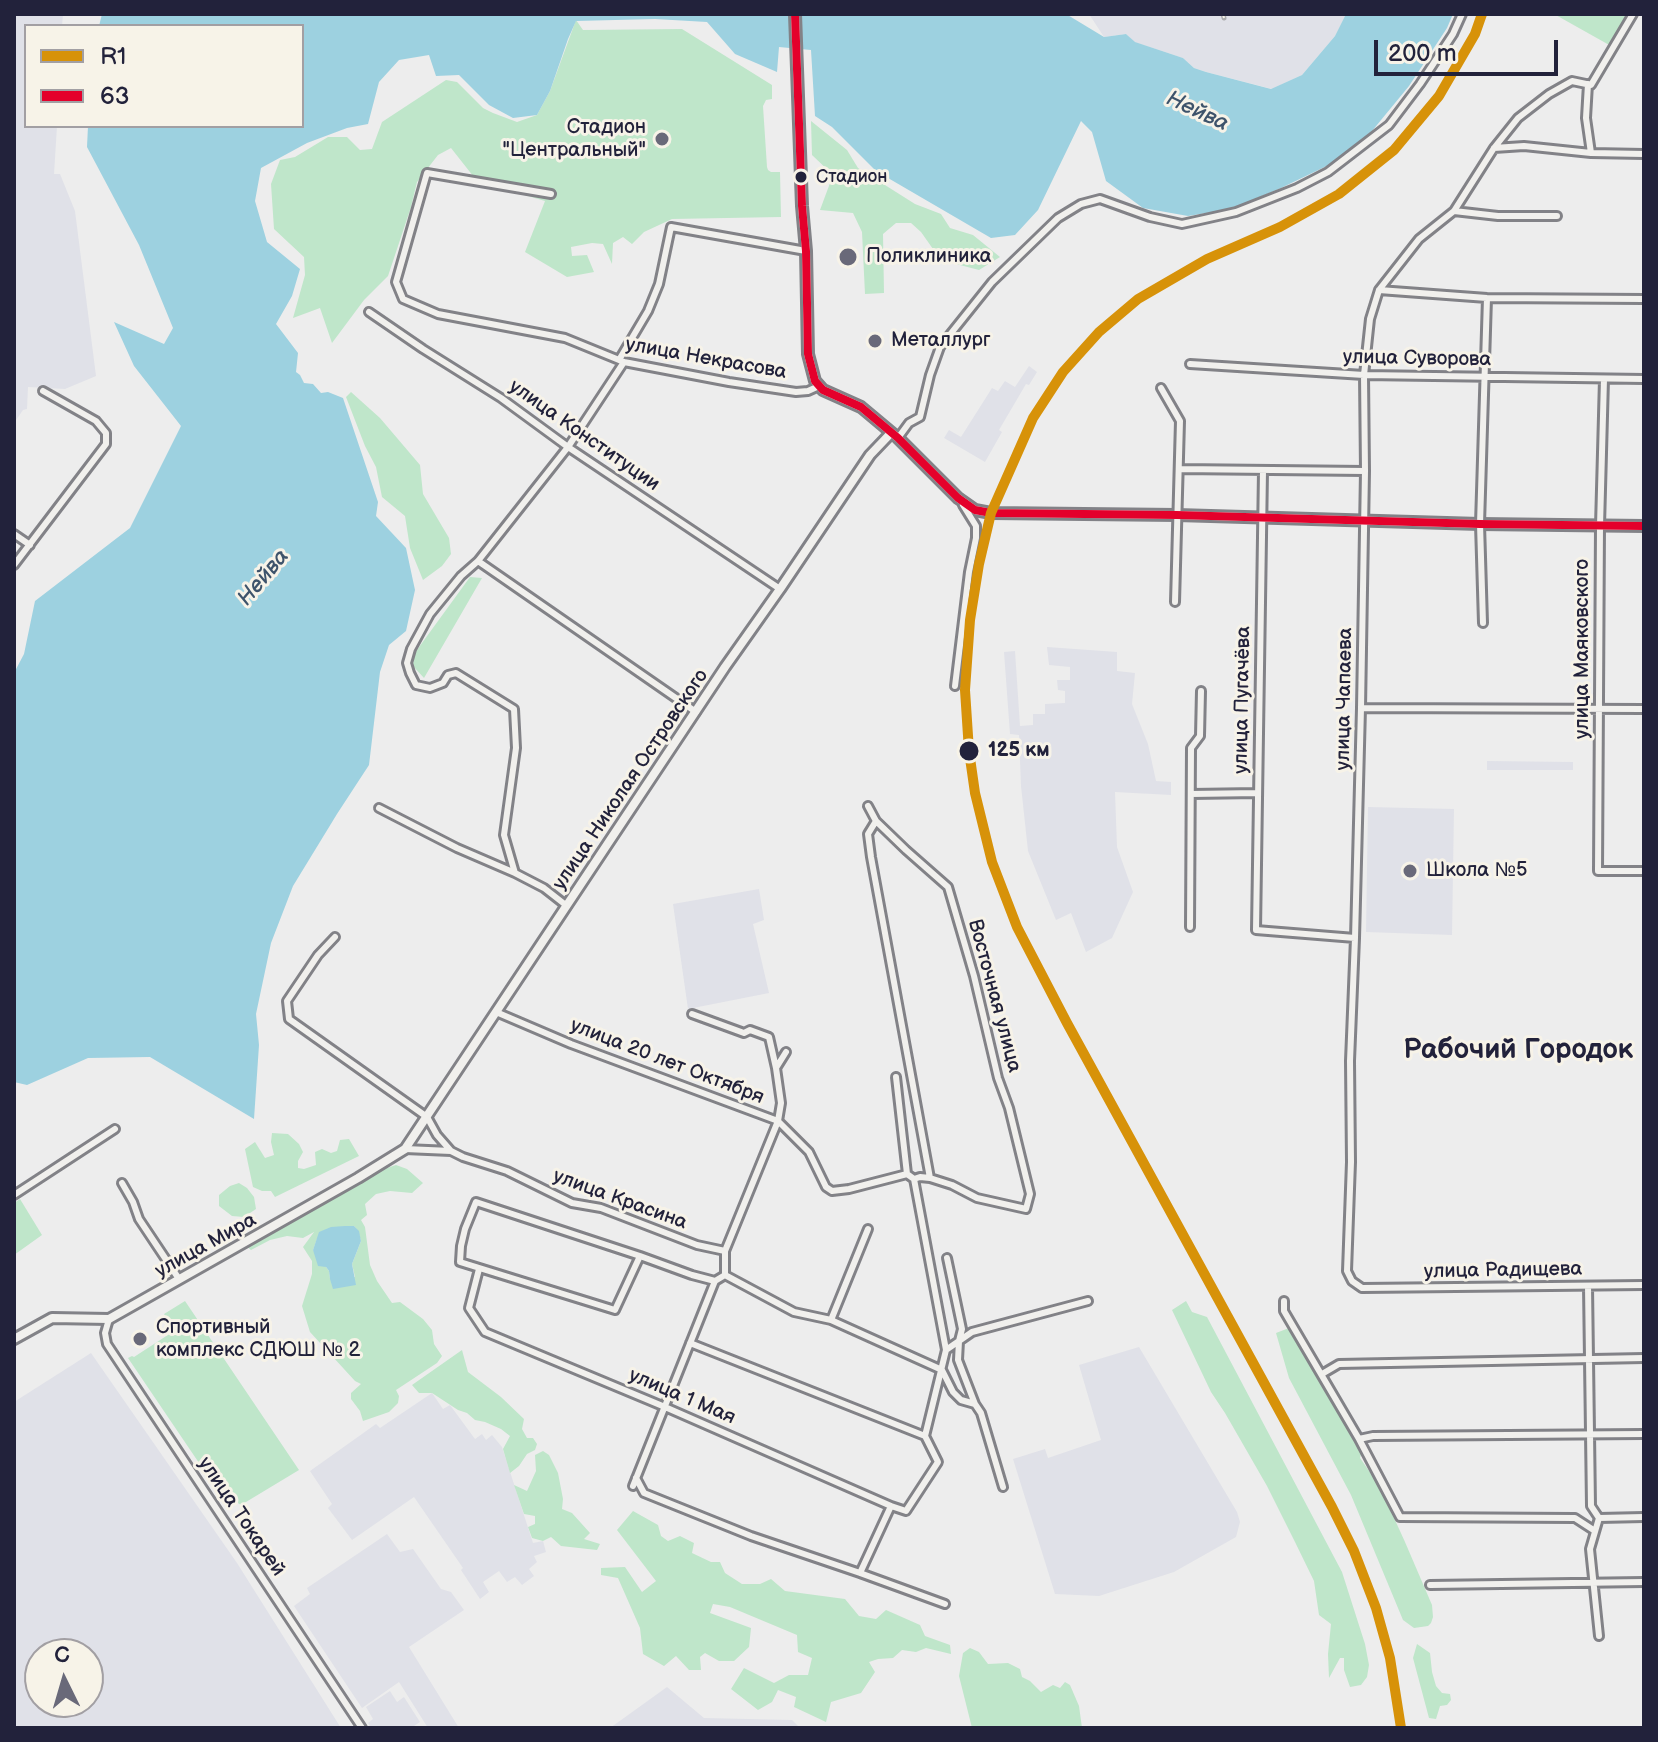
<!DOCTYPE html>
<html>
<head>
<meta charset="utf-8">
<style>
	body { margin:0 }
	#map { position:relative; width:1658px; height:1742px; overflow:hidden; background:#ededed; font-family:"Balsamiq Sans",sans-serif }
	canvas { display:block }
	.frame { position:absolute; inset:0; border:16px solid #22223b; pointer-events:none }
	.legend { position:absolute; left:24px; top:24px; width:280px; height:104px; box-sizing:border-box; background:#f7f3e8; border:2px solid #a29fa3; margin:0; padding:10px 14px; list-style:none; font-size:24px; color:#22223b }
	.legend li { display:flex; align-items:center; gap:16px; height:40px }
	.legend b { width:40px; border:2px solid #a29fa3 }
	.north { position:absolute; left:24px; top:1638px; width:80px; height:80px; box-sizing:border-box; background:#f7f3e8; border:2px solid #a29fa3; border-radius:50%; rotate:355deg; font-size:22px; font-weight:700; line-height:32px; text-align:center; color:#22223b }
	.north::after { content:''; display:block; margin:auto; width:28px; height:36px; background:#696979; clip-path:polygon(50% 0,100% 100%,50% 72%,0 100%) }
	.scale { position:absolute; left:1374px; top:40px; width:184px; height:36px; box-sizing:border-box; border:4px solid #22223b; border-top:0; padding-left:10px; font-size:24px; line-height:28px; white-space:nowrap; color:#22223b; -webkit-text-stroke:6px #f7f3e8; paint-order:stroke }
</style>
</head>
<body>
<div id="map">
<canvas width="1658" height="1742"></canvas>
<div class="frame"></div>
<ul class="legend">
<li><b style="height:10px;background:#d79209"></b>R1</li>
<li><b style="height:10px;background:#e4002b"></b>63</li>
</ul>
<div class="north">С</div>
<div class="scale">200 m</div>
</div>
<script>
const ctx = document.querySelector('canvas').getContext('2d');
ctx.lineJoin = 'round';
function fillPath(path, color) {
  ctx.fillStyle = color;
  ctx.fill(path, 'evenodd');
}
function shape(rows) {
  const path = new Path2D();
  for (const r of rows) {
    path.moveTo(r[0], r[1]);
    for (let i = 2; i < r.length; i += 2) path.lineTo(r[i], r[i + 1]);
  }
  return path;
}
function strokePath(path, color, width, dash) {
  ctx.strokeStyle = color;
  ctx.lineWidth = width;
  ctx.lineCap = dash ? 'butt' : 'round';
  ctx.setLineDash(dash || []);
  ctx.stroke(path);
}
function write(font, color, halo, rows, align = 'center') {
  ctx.font = font + ' "Balsamiq Sans",sans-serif';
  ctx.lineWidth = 6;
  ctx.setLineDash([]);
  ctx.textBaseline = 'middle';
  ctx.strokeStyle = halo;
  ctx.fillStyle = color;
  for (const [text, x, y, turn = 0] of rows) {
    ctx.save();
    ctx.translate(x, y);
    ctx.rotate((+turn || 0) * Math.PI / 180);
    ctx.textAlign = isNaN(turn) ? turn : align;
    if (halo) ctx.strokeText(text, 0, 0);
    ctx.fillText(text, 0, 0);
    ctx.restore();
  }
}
fillPath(shape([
	[14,14,63,14,62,26,26,26,26,126,57,126,54,174,60,174,75,211,96,376,65,389,28,387,27,409,23,410,14,423],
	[1089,14,1346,14,1335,36,1302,75,1272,89,1206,72,1194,68,1183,58,1134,42,1126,34,1104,37],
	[1029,366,1037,372,1029,385,1026,384,999,430,1002,432,985,462,944,438,949,430,961,437,992,388,998,391,1005,381,1015,387],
	[1047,647,1117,652,1117,671,1135,673,1132,704,1148,744,1156,781,1171,782,1171,795,1115,792,1117,847,1133,892,1112,938,1086,952,1071,913,1056,920,1028,851,1021,786,1019,735,1010,734,1004,652,1015,651,1020,726,1033,725,1033,714,1045,714,1045,704,1065,703,1065,691,1058,690,1057,680,1070,680,1070,667,1049,665],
	[1487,761,1573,762,1573,770,1487,770],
	[1368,807,1454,809,1452,935,1366,932],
	[759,889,764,920,753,924,769,993,688,1009,673,904],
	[1139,1347,1237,1512,1240,1522,1236,1537,1174,1572,1099,1596,1055,1594,1013,1459,1045,1449,1048,1458,1101,1440,1079,1365],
	[91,1353,237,1563,341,1728,14,1728,14,1402],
	[40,1654,88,1654,88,1702,40,1702],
	[432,1393,443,1409,450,1405,475,1439,482,1434,486,1440,492,1435,502,1447,533,1543,543,1541,546,1552,534,1556,537,1562,529,1569,534,1576,522,1585,515,1577,507,1582,499,1571,483,1582,489,1592,480,1599,461,1570,463,1568,414,1497,352,1540,328,1508,332,1504,310,1471,376,1424,380,1428],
	[387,1534,400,1552,413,1549,441,1589,451,1592,464,1610,409,1647,459,1728,428,1728,399,1682,362,1708,294,1606,310,1594,307,1588],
	[667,1687,704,1718,792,1720,800,1728,610,1728],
	[390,1691,397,1702,404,1697,420,1722,411,1728,371,1728,368,1723,373,1719,366,1707]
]), '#e0e1e8');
fillPath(shape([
	[1554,14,1629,14,1611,46],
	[576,20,583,30,682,29,772,85,772,99,766,100,763,106,767,167,768,170,771,172,780,172,781,217,672,219,644,232,632,244,623,237,613,243,612,264,603,244,592,243,571,247,572,256,587,255,594,272,567,277,525,252,545,201,477,181,451,148,438,155,417,182,411,207,388,276,364,300,332,343,320,308,293,318,305,275,304,257,274,229,271,184,280,160,295,157,328,137,347,137,360,150,372,149,382,122,446,80,457,82,483,108,493,113,517,122,537,115,550,91],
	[811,121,847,150,858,168,915,204,941,214,950,228,973,235,1000,257,979,270,956,264,933,249,921,232,911,223,896,223,883,234,884,293,865,294,862,232,853,213,820,210,833,175,812,155],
	[351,392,380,418,420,465,423,494,449,538,451,554,442,566,423,580,410,548,405,516,382,497,376,467,365,446,346,397],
	[470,577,482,578,424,678,413,666,414,654],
	[272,1133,288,1134,299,1144,303,1152,298,1161,298,1168,304,1169,316,1165,315,1152,322,1149,331,1153,337,1151,340,1140,349,1139,359,1156,275,1197,271,1191,262,1191,253,1187,245,1149,255,1142,265,1158,274,1155,271,1142],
	[396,1165,407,1169,423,1183,412,1193,390,1191,376,1194,365,1204,367,1215,361,1220,365,1227,370,1265,377,1281,392,1303,400,1302,423,1319,432,1330,434,1344,442,1356,437,1363,396,1390,399,1396,398,1403,389,1412,363,1421,360,1411,351,1399,351,1393,361,1384,355,1381,310,1332,302,1306,312,1274,312,1261,303,1247,314,1232,303,1238,287,1236,270,1240,251,1250,245,1245,384,1169],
	[354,1226,358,1231,361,1241,352,1264,355,1277,330,1279,329,1271,313,1250,317,1239],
	[239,1183,247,1188,254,1197,256,1209,244,1217,232,1216,219,1206,219,1195,230,1186],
	[20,1199,42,1235,14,1255,14,1203],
	[185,1301,299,1470,241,1505,218,1491,128,1358,132,1356,134,1357,174,1331,164,1314],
	[1186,1301,1192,1312,1207,1317,1342,1572,1365,1644,1369,1665,1367,1677,1361,1685,1350,1687,1344,1670,1344,1658,1340,1658,1329,1678,1328,1654,1331,1624,1319,1615,1314,1581,1295,1542,1267,1486,1225,1413,1211,1392,1172,1310],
	[1289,1328,1362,1451,1360,1458,1379,1485,1405,1542,1432,1605,1433,1617,1431,1623,1428,1626,1414,1628,1403,1620,1351,1495,1289,1378,1276,1333],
	[462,1350,468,1372,501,1397,524,1419,522,1429,527,1438,533,1438,537,1444,535,1450,527,1454,519,1466,510,1473,503,1449,510,1436,501,1429,485,1422,475,1420,467,1413,458,1410,432,1393,419,1393,412,1385],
	[543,1451,549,1455,558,1473,563,1499,562,1509,572,1513,590,1533,584,1539,600,1544,597,1550,561,1546,551,1537,543,1541,532,1538,528,1527,535,1524,535,1516,524,1514,514,1485,527,1491,536,1471,535,1455],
	[633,1511,658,1525,661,1536,668,1541,680,1536,694,1543,692,1553,711,1562,720,1562,725,1573,742,1584,760,1584,771,1579,785,1591,845,1599,859,1616,876,1619,886,1610,920,1625,925,1636,950,1645,951,1654,926,1648,916,1652,902,1650,893,1658,878,1659,869,1662,875,1672,861,1693,831,1702,826,1722,794,1707,796,1697,778,1690,772,1702,758,1710,731,1689,744,1668,774,1683,789,1675,808,1675,812,1658,798,1652,797,1635,730,1607,713,1604,710,1613,751,1628,749,1647,734,1661,719,1661,705,1653,700,1657,701,1670,689,1670,676,1656,664,1666,643,1654,640,1628,618,1578,601,1575,601,1568,625,1567,642,1592,656,1581,617,1530],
	[1417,1644,1430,1653,1432,1672,1436,1686,1442,1693,1450,1694,1451,1700,1447,1705,1440,1706,1436,1719,1429,1718,1413,1658],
	[970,1648,979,1652,988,1664,1008,1663,1020,1669,1022,1677,1030,1681,1041,1692,1053,1685,1060,1688,1065,1682,1070,1685,1079,1706,1082,1728,972,1728,959,1676,963,1653]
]), '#bfe6ca');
fillPath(shape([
	[102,14,1066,14,1104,37,1126,34,1135,42,1183,58,1194,68,1206,72,1271,89,1302,75,1335,36,1346,14,1453,14,1447,28,1409,86,1372,131,1337,161,1281,188,1231,209,1188,216,1143,208,1106,181,1092,132,1081,121,1038,210,1015,235,991,238,876,171,832,127,815,116,811,50,779,47,777,72,735,54,707,22,655,19,576,21,568,39,550,91,537,115,513,118,489,105,459,75,436,76,429,55,399,60,379,82,368,124,347,128,307,143,261,168,255,201,267,242,300,269,292,296,276,324,298,353,296,372,300,375,304,383,313,384,321,393,328,392,343,398,378,502,376,516,406,548,415,590,406,631,389,645,380,672,369,765,337,814,293,886,271,943,256,1014,259,1045,254,1119,150,1057,88,1058,27,1085,14,1082,14,673,24,654,35,601,130,528,181,426,134,366,114,322,164,344,173,328,139,245,87,147,88,126,302,126,302,26,99,26],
	[345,1226,354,1226,359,1231,361,1241,352,1264,356,1285,333,1289,330,1279,329,1271,326,1267,318,1266,313,1250,319,1232,331,1227]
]), '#9dd1e0');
const minor = shape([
	[1633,14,1591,85,1572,81,1549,94,1518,118,1494,148,1454,211,1419,239,1379,290,1370,319,1364,375,1365,471,1361,708,1355,938,1350,1061,1351,1162,1347,1271,1352,1281,1362,1288,1644,1285],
	[1588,84,1586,118,1591,153],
	[1494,148,1524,146,1591,153,1644,154],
	[551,194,427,173,396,282,403,299,438,314,565,338,624,362,729,382,796,392,808,391,819,386],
	[1454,211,1498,216,1557,216],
	[1379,290,1487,298,1644,299],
	[369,312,423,349,501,398,568,447,780,589],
	[619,360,648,311,659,284,671,227,806,251],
	[1190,364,1364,375,1644,379],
	[1604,379,1600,526,1598,871,1644,871],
	[1161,388,1180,421,1175,602],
	[898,438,909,423,920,417,930,375,940,347,992,282,1058,218,1081,204,1100,199,1150,217,1182,224,1236,212,1297,188,1328,172,1389,125,1420,84,1453,34,1462,14],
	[1179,469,1365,471],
	[1263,471,1256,930,1355,938],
	[14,534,30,545],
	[478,561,696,712],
	[14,565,106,444,106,433,96,421,43,391],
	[1483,623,1480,524,1487,298],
	[955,686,969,572,976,538,976,526,963,505],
	[1361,708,1644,709],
	[1191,794,1258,793],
	[379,808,457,848,515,873,544,888,567,906],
	[876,821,868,834,871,857,930,1178],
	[515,873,504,835,516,748,514,709,456,673,448,675,443,683,430,688,416,685,410,673,407,663,411,649,430,614,461,576,478,561,568,447,624,362],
	[1190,927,1191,748,1200,736,1201,691],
	[335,937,318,955,287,1001,289,1019,427,1117,437,1135,451,1151,463,1157,507,1171,572,1203,601,1208,697,1245,725,1251],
	[496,1012,571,1044,778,1121,809,1152,826,1187,832,1191,849,1189,907,1174,914,1179,920,1177,930,1178,952,1185,977,1198,1026,1209,1030,1194,1009,1108,998,1078,974,976,948,887,906,850,876,821,868,806],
	[692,1014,744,1033,750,1030,769,1037,776,1068],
	[896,1077,907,1174],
	[405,1149,451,1151],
	[122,1183,133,1202,139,1219,179,1279],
	[14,1195,115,1129],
	[640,1256,615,1310,460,1262,461,1246,465,1229,476,1202,640,1256,692,1275,715,1281],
	[947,1258,962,1329,959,1341,958,1360,975,1404],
	[479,1269,469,1308,485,1332,665,1407,891,1506],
	[725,1275,794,1312,831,1320,942,1370,953,1392,961,1400,975,1404,981,1413,1003,1487],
	[1588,1286,1591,1506,1599,1518,1590,1549,1599,1636],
	[1284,1301,1284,1311,1359,1439,1400,1517,1575,1518,1595,1531],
	[109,1319,105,1333,107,1344,362,1728],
	[831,1320,868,1229],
	[690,1343,925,1436],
	[946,1350,972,1332,1088,1301],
	[1322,1374,1339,1364,1644,1358],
	[1359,1439,1373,1436,1644,1434],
	[636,1478,644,1493,751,1536,860,1573,945,1604],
	[633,1486,715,1281,725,1275,725,1251,778,1121,781,1103,776,1068,786,1052],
	[1599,1518,1644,1517],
	[860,1573,891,1506,906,1511,938,1462,925,1436,946,1350,914,1179],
	[1430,1585,1644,1582]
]);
const major = shape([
	[795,14,802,206,806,251,808,354,815,381,823,390,861,407,898,438,958,498,975,510,991,513,1177,515,1480,524,1644,526],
	[14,1339,52,1318,109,1319,358,1178,405,1149,725,667,780,589,870,455,891,433]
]);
strokePath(minor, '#828287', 12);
strokePath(major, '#828287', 14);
strokePath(minor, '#f1f0ed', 6);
strokePath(major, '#f1f0ed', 8);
const rail = shape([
	[1223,14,1224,18]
]);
strokePath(rail, '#acacad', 5);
strokePath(rail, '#f7f3e8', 2, [6]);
strokePath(shape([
	[795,14,802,206,806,251,808,354,815,381,823,390,861,407,898,438,958,498,975,510,991,513,1177,515,1480,524,1644,526]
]), '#e4002b', 8);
strokePath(shape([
	[1401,1728,1390,1658,1376,1608,1354,1551,1332,1507,1067,1023,1017,927,992,862,975,793,969,751,965,690,970,620,979,564,991,513,1033,418,1063,372,1099,332,1138,299,1207,259,1280,227,1339,194,1394,150,1439,96,1475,34,1482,14]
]), '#d79209', 10);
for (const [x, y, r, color] of [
	[662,139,8,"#696979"],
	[801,177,7,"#22223b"],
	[848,257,10,"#696979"],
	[875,341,8,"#696979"],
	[969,751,11,"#22223b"],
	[1410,871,8,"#696979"],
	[140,1339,8,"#696979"]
]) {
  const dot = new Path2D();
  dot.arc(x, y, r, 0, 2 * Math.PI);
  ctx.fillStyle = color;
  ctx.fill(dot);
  strokePath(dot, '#f7f3e8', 3);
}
write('18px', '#22223b', '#f7f3e8', [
	["Стадион",816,177]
], 'left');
write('20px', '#22223b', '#f7f3e8', [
	["Стадион",646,128,"right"],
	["\"Центральный\"",646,151,"right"],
	["Поликлиника",866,257],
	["Металлург",891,341],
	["Школа №5",1426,871],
	["Спортивный",156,1328],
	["комплекс СДЮШ № 2",156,1351]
], 'left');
write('20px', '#22223b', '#f7f3e8', [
	["улица Некрасова",706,359,10],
	["улица Суворова",1417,359,1],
	["улица Конституции",584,436,35],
	["улица Маяковского",1583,649,-90],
	["улица Чапаева",1345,699,-89],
	["улица Пугачёва",1243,700,-89],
	["улица Николая Островского",631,780,-56],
	["Восточная улица",994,996,75],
	["улица 20 лет Октября",667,1062,21],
	["улица Красина",620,1200,20],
	["улица Мира",206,1246,-29],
	["улица Радищева",1503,1271,-1],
	["улица 1 Мая",682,1397,23],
	["улица Токарей",241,1517,56]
]);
write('bold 20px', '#22223b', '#f7f3e8', [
	["125 км",988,751]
], 'left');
write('italic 22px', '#3d536b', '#f7f3e8', [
	["Нейва",1197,112,25],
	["Нейва",264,578,-50]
]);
write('bold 28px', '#22223b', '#f7f3e8', [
	["Рабочий Городок",1518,1051]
]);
</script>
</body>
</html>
